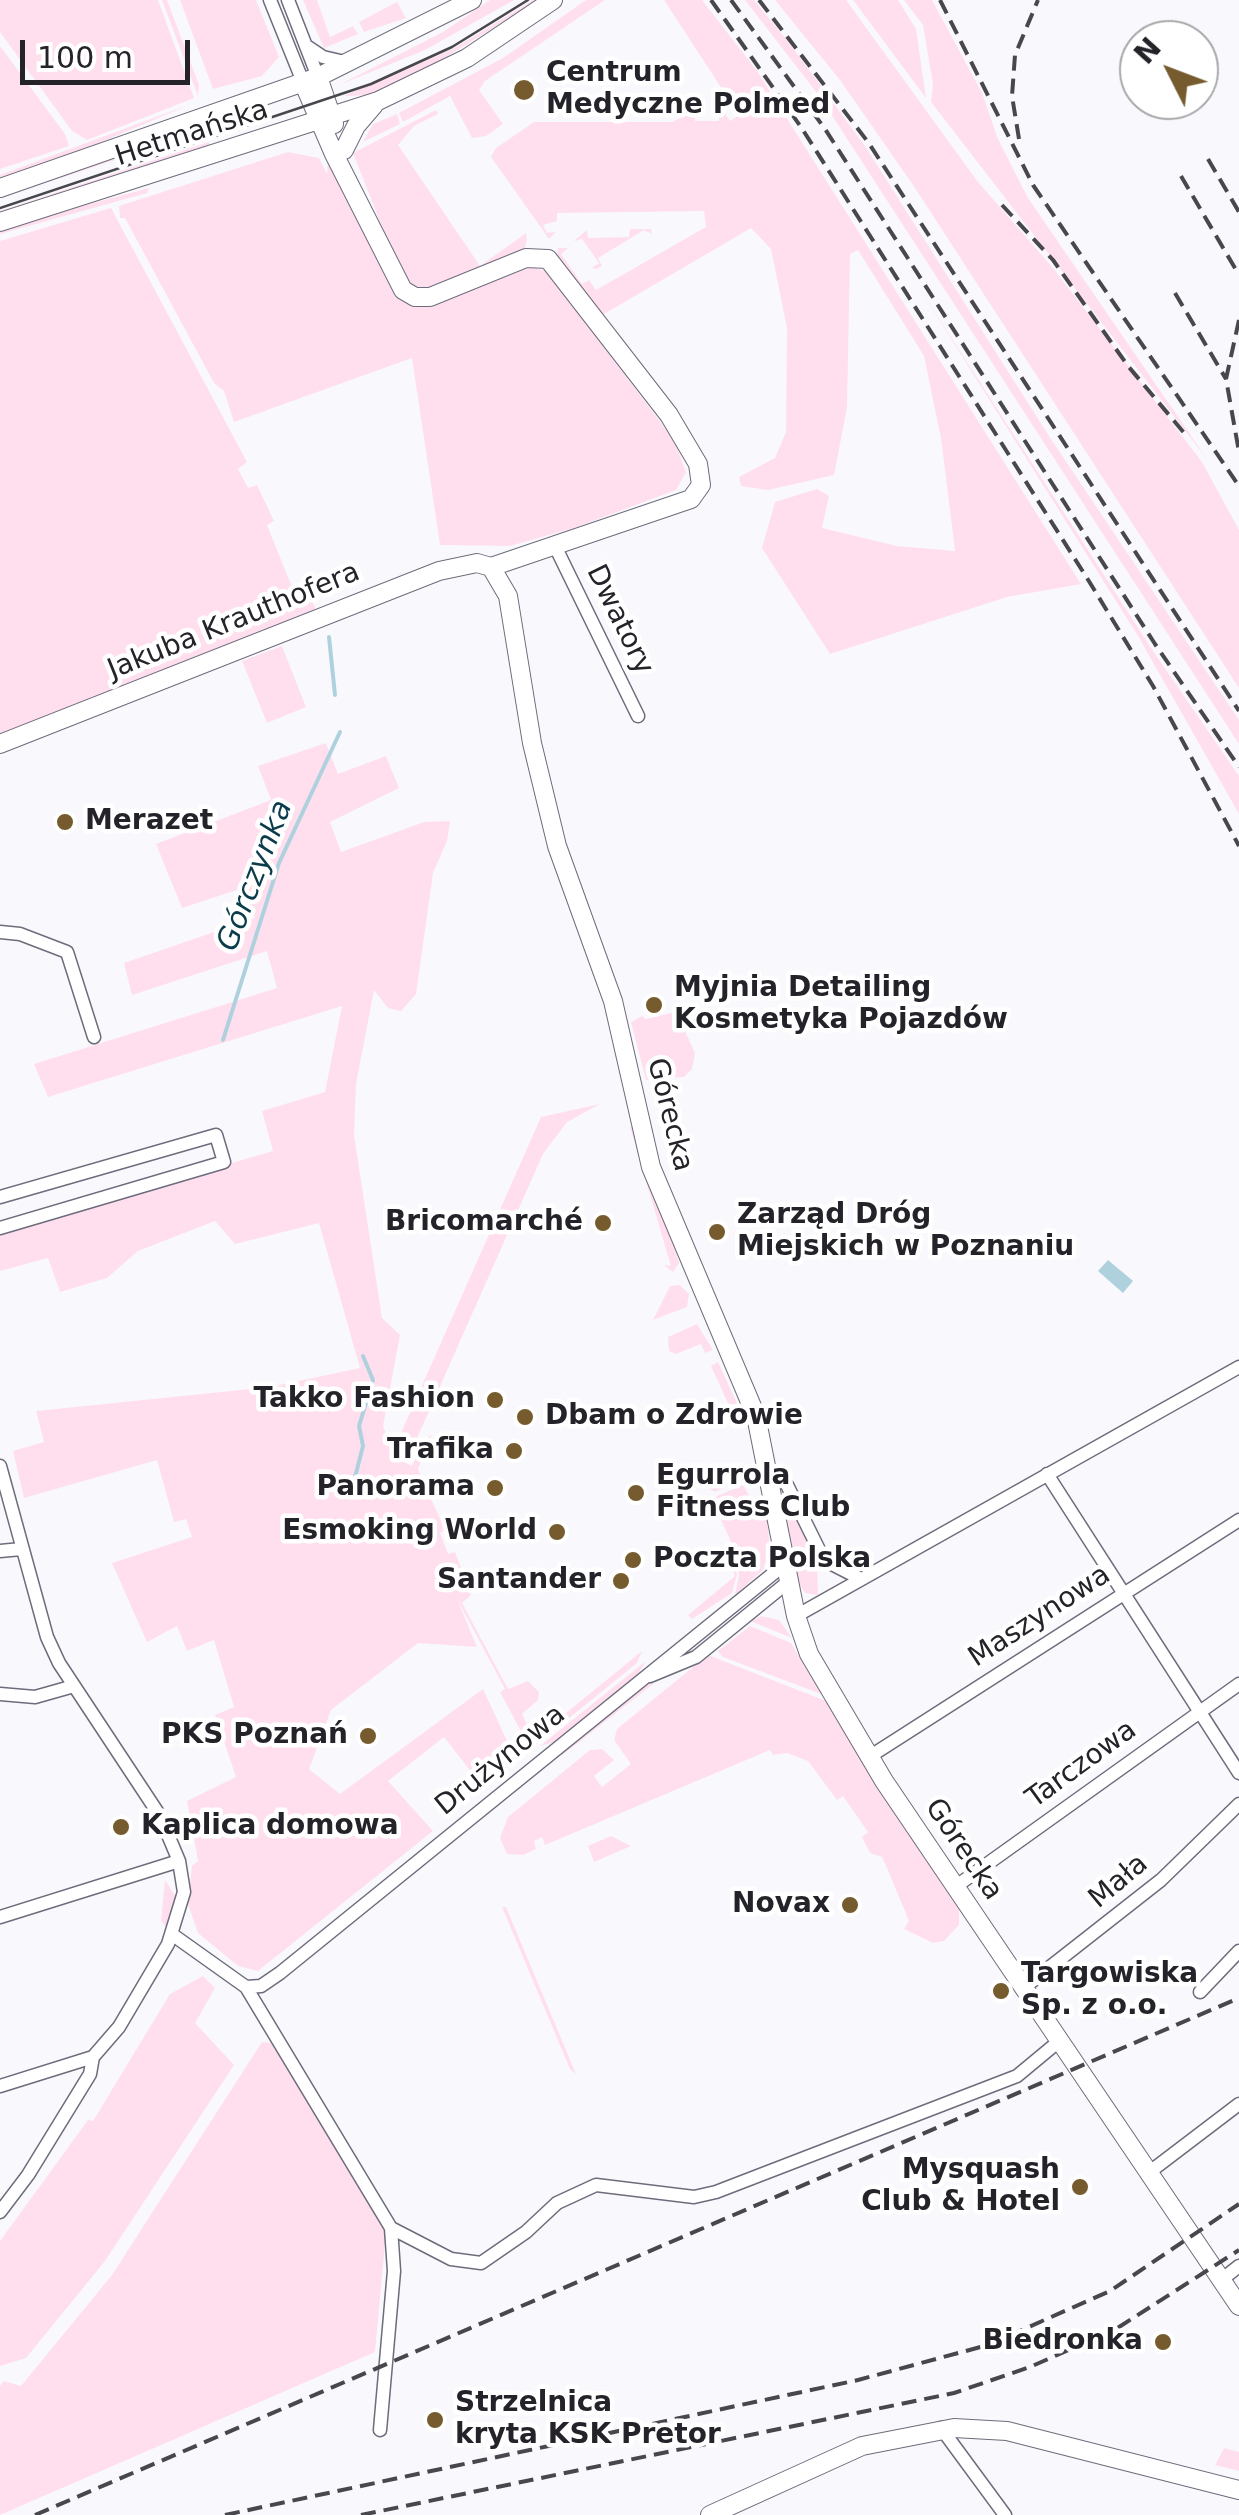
<!DOCTYPE html>
<html>
<head>
<meta charset="utf-8">
<style>
	body { margin:0 }
	#map { position:relative; width:1239px; height:2515px; overflow:hidden; background:#f9f9fd; font-family:"DejaVu Sans",sans-serif }
	canvas { display:block }
	.north { position:absolute; left:1119px; top:20px; width:100px; height:100px; box-sizing:border-box; background:#fff; border:2px solid #a7a7a9; border-radius:50%; rotate:312deg; font-size:28px; font-weight:700; line-height:40px; text-align:center; color:#232329 }
	.north::after { content:''; display:block; margin:auto; width:35px; height:45px; background:#755b2d; clip-path:polygon(50% 0,100% 100%,50% 72%,0 100%) }
	.scale { position:absolute; left:20px; top:40px; width:170px; height:45px; box-sizing:border-box; border:5px solid #232329; border-top:0; padding-left:12px; font-size:30px; line-height:35px; white-space:nowrap; color:#232329; -webkit-text-stroke:8px #fff; paint-order:stroke }
</style>
</head>
<body>
<div id="map">
<canvas width="1239" height="2515"></canvas>
<div class="north">N</div>
<div class="scale">100 m</div>
</div>
<script>
const ctx = document.querySelector('canvas').getContext('2d');
ctx.lineJoin = 'round';
function fillPath(path, color) {
  ctx.fillStyle = color;
  ctx.fill(path, 'evenodd');
}
function shape(rows) {
  const path = new Path2D();
  for (const r of rows) {
    path.moveTo(r[0], r[1]);
    for (let i = 2; i < r.length; i += 2) path.lineTo(r[i], r[i + 1]);
  }
  return path;
}
function strokePath(path, color, width, dash) {
  ctx.strokeStyle = color;
  ctx.lineWidth = width;
  ctx.lineCap = dash ? 'butt' : 'round';
  ctx.setLineDash(dash || []);
  ctx.stroke(path);
}
function write(font, color, halo, rows, align = 'center') {
  ctx.font = font + ' "DejaVu Sans",sans-serif';
  ctx.lineWidth = 9;
  ctx.setLineDash([]);
  ctx.textBaseline = 'middle';
  ctx.strokeStyle = halo;
  ctx.fillStyle = color;
  for (const [text, x, y, turn = 0] of rows) {
    ctx.save();
    ctx.translate(x, y);
    ctx.rotate((+turn || 0) * Math.PI / 180);
    ctx.textAlign = isNaN(turn) ? turn : align;
    if (halo) ctx.strokeText(text, 0, 0);
    ctx.fillText(text, 0, 0);
    ctx.restore();
  }
}
fillPath(shape([
	[0,0,158,0,194,98,87,140,72,131,0,32],
	[162,0,167,0,199,85,198,96],
	[180,0,256,0,279,57,262,76,213,89],
	[303,0,317,0,330,37,353,26,358,34,324,48],
	[490,0,514,0,425,50,339,85,443,32],
	[533,0,538,0,425,70,372,95,344,96,453,49],
	[586,0,605,0,485,81,479,90,503,124,486,136,472,138,450,96,403,122,399,113,503,58],
	[664,0,702,0,757,71,1081,584,1007,597,830,654,762,548,775,502,817,489,829,496,822,528,897,546,955,551,941,438,924,356,858,250,850,254,847,408,834,475,768,490,741,486,739,477,775,458,786,432,787,328,771,249,751,228,599,317,557,256,558,248,568,248,561,254,582,284,589,280,596,290,706,227,704,211,557,213,557,221,543,225,547,233,556,232,549,239,491,157,496,148,534,122,672,122,695,111,695,121,719,121,719,104,730,121,739,115],
	[745,0,754,0,790,44,865,146,1049,436,1239,720,1239,744,820,97],
	[775,0,846,0,978,182,1053,268,1202,462,1239,530,1239,688,915,188,840,80],
	[853,0,898,0,916,29,926,98],
	[904,0,932,0,982,93,998,139,1028,198,1207,459,931,102,933,84,923,25],
	[397,2,406,18,364,32,359,22],
	[0,46,65,134,69,146,0,169],
	[191,104,62,159,0,180,0,175],
	[436,110,438,114,414,126,398,145,480,266,526,233,527,239,524,251,424,290,407,282,399,270,353,153],
	[397,114,400,124,363,142,373,124],
	[203,125,205,130,0,198,0,196],
	[209,142,210,147,0,215,0,211],
	[288,152,319,158,327,174,328,161,405,302,438,303,531,267,546,271,674,440,686,472,676,490,574,528,510,546,440,545,412,358,234,422,224,391,214,383,125,218,120,218,119,206],
	[149,188,147,193,0,234,0,228],
	[111,208,247,462,238,469,248,488,257,485,274,521,267,525,298,602,311,597,315,608,314,613,0,737,0,241],
	[630,229,651,229,652,234,644,230,598,258,602,266,596,269,592,268,599,263,582,239,574,241,587,230,588,238,629,237],
	[911,275,1151,648,1239,776,1239,814,1138,636],
	[282,646,306,707,267,723,242,661],
	[326,743,338,774,386,756,399,788,330,822,341,852,424,822,450,821,447,841,433,873,416,994,401,1011,388,1008,374,990,356,1084,354,1135,382,1318,400,1335,383,1426,393,1451,541,1117,600,1104,567,1122,543,1154,406,1463,412,1466,422,1443,432,1434,418,1469,445,1530,440,1533,448,1554,455,1552,471,1595,462,1603,508,1689,528,1681,539,1692,538,1700,522,1714,534,1739,530,1742,524,1737,500,1692,505,1689,457,1599,477,1647,418,1643,331,1710,309,1769,340,1794,483,1689,514,1756,483,1787,444,1737,388,1781,433,1831,258,1971,238,1966,198,1933,188,1904,192,1866,198,1861,187,1801,236,1777,215,1715,234,1707,214,1640,187,1651,177,1626,147,1642,112,1563,192,1537,186,1519,174,1522,157,1460,24,1498,13,1451,44,1442,36,1411,270,1387,360,1368,319,1223,235,1244,215,1221,138,1251,107,1278,60,1292,48,1258,0,1271,0,1230,273,1151,262,1111,325,1092,342,1006,48,1097,34,1064,277,988,267,951,132,995,124,963,255,918,243,888,182,908,156,844,271,800,258,766],
	[676,1012,695,1053,692,1069,684,1077,646,1080,631,1022,642,1016,646,1019],
	[630,1127,633,1127,672,1239,679,1263,673,1272,664,1265,671,1266],
	[680,1285,689,1294,687,1307,653,1320,670,1286],
	[697,1324,713,1350,705,1353,701,1344,676,1354,669,1351,668,1337],
	[718,1362,742,1414,736,1421,711,1366],
	[731,1471,741,1480,715,1492,708,1488,705,1482],
	[743,1485,752,1501,766,1512,770,1548,763,1570,735,1595,739,1575,733,1546,714,1504,717,1496],
	[784,1495,817,1563,818,1595,805,1593,798,1582,780,1498],
	[731,1547,737,1575,732,1593,692,1619,688,1615,735,1576,724,1550],
	[761,1616,779,1620,792,1638,750,1621],
	[750,1626,791,1643,821,1694,723,1657,718,1651],
	[642,1651,637,1663,541,1741,538,1736],
	[708,1655,826,1701,959,1909,959,1925,944,1941,933,1943,904,1929,909,1921,887,1868,882,1857,870,1853,862,1837,868,1832,843,1796,837,1800,808,1761,787,1753,773,1755,770,1750,545,1845,542,1837,534,1841,536,1849,523,1855,507,1854,500,1838,508,1817,590,1750,602,1749,614,1760,594,1776,602,1787,631,1764,614,1740,617,1729],
	[646,1661,639,1673,554,1742,540,1746],
	[649,1680,653,1684,561,1756,560,1754],
	[611,1836,631,1846,594,1862,588,1846],
	[165,1880,177,1899,169,1930,161,1921],
	[502,1907,506,1907,576,2074,570,2069],
	[203,1976,215,1988,195,2023,234,2065,105,2261,26,2358,0,2366,0,2241,88,2120,93,2121,170,1994],
	[262,2042,273,2043,386,2232,375,2352,0,2515,0,2386,4,2381,21,2386,112,2275],
	[1224,2448,1239,2452,1239,2471,1215,2465]
]), '#ffdfee');
fillPath(shape([
	[1108,1260,1133,1281,1123,1293,1098,1271]
]), '#afd1de');
strokePath(shape([
	[329,637,335,695],
	[223,1040,279,863,340,732],
	[355,1477,363,1446,359,1426,373,1380,363,1356]
]), '#afd1de', 4);
const street = shape([
	[270,0,303,82],
	[288,0,318,77],
	[308,47,323,57,349,63],
	[555,546,638,716],
	[0,932,20,934,67,952,94,1037],
	[0,1197,216,1135,224,1162,0,1228],
	[0,1466,47,1637,59,1663,160,1816,179,1861,184,1892,168,1944,119,2027,93,2057,90,2074,28,2175,0,2212],
	[1047,1474,1239,1773],
	[787,1485,824,1560,861,1579],
	[0,1551,21,1549],
	[796,1616,1239,1367],
	[650,1676,696,1657,788,1582],
	[0,1694,35,1697,74,1686],
	[869,1757,1239,1520],
	[955,1887,1239,1684],
	[0,1917,179,1861],
	[173,1935,246,1987,391,2228,394,2271,380,2430],
	[246,1987,261,1986,280,1973,785,1564],
	[1022,1989,1161,1880,1239,1804],
	[1200,1992,1239,1951],
	[0,2086,93,2057],
	[1147,2174,1239,2104],
	[391,2228,451,2259,481,2263,526,2232,557,2203,596,2185,694,2197,716,2192,1017,2076,1058,2042],
	[1220,2281,1239,2266],
	[941,2428,1005,2515]
]);
const secondary = shape([
	[318,77,334,124],
	[303,82,334,154,403,290,415,297,430,297,526,258,548,259,669,415,698,464,701,485,691,499,491,567],
	[344,150,356,126,374,105],
	[0,188,318,77,472,0],
	[0,222,378,101,467,58,553,0],
	[491,567,508,596,532,743,557,846,613,1001,651,1167,756,1416,796,1616,809,1654,884,1781,1239,2306],
	[0,744,439,571,477,563,491,567],
	[710,2515,862,2446,954,2428,1007,2431,1239,2490]
]);
strokePath(street, '#6c6c7c', 15);
strokePath(secondary, '#6c6c7c', 20);
strokePath(street, '#fff', 12);
strokePath(secondary, '#fff', 18);
strokePath(shape([
	[0,208,371,84,452,47,528,0]
]), '#47474d', 2.5);
strokePath(shape([
	[711,0,801,127,1087,578,1153,686,1239,846],
	[731,0,825,129,1155,644,1239,767],
	[759,0,868,142,1239,711],
	[940,0,1033,185,1239,486],
	[1019,139,1012,96,1015,55,1038,0],
	[1208,159,1239,212],
	[1181,176,1239,275],
	[1002,205,1053,260,1128,366,1185,434],
	[1175,293,1226,379],
	[1239,320,1226,379,1239,452],
	[35,2515,1239,1998],
	[225,2515,858,2380,988,2345,1110,2291,1239,2204],
	[361,2515,954,2393,1030,2367,1116,2329,1239,2250]
]), '#47474d', 4, [15, 8]);
for (const [x, y, r, color] of [
	[524,90,12,"#755b2d"],
	[65,822,10,"#755b2d"],
	[654,1005,10,"#755b2d"],
	[603,1223,10,"#755b2d"],
	[717,1232,10,"#755b2d"],
	[495,1400,10,"#755b2d"],
	[525,1417,10,"#755b2d"],
	[514,1451,10,"#755b2d"],
	[495,1488,10,"#755b2d"],
	[636,1493,10,"#755b2d"],
	[557,1532,10,"#755b2d"],
	[633,1560,10,"#755b2d"],
	[621,1581,10,"#755b2d"],
	[368,1736,10,"#755b2d"],
	[121,1827,10,"#755b2d"],
	[850,1905,10,"#755b2d"],
	[1001,1991,10,"#755b2d"],
	[1080,2187,10,"#755b2d"],
	[1163,2342,10,"#755b2d"],
	[435,2420,10,"#755b2d"]
]) {
  const dot = new Path2D();
  dot.arc(x, y, r, 0, 2 * Math.PI);
  ctx.fillStyle = color;
  ctx.fill(dot);
  strokePath(dot, '#fff', 4);
}
write('bold 28px', '#232329', '#fff', [
	["Centrum",546,74],
	["Medyczne Polmed",546,106],
	["Merazet",85,822],
	["Myjnia Detailing",674,989],
	["Kosmetyka Pojazdów",674,1021],
	["Zarząd Dróg",737,1216],
	["Miejskich w Poznaniu",737,1248],
	["Bricomarché",583,1223,"right"],
	["Takko Fashion",475,1400,"right"],
	["Dbam o Zdrowie",545,1417],
	["Trafika",494,1451,"right"],
	["Egurrola",656,1477],
	["Fitness Club",656,1509],
	["Panorama",475,1488,"right"],
	["Esmoking World",537,1532,"right"],
	["Poczta Polska",653,1560],
	["Santander",601,1581,"right"],
	["PKS Poznań",348,1736,"right"],
	["Kaplica domowa",141,1827],
	["Novax",830,1905,"right"],
	["Targowiska",1021,1975],
	["Sp. z o.o.",1021,2007],
	["Mysquash",1060,2171,"right"],
	["Club & Hotel",1060,2203,"right"],
	["Biedronka",1143,2342,"right"],
	["Strzelnica",455,2404],
	["kryta KSK Pretor",455,2436]
], 'left');
write('28px', '#232329', '#fff', [
	["Hetmańska",192,134,-18],
	["Dwatory",619,620,64],
	["Jakuba Krauthofera",234,622,-22],
	["Górecka",669,1115,76],
	["Maszynowa",1040,1617,-33],
	["Drużynowa",501,1761,-39],
	["Tarczowa",1082,1765,-36],
	["Górecka",963,1850,56],
	["Mała",1119,1882,-40]
]);
write('italic 30px', '#0b3c4c', '#fff', [
	["Górczynka",256,876,-69]
]);
</script>
</body>
</html>
